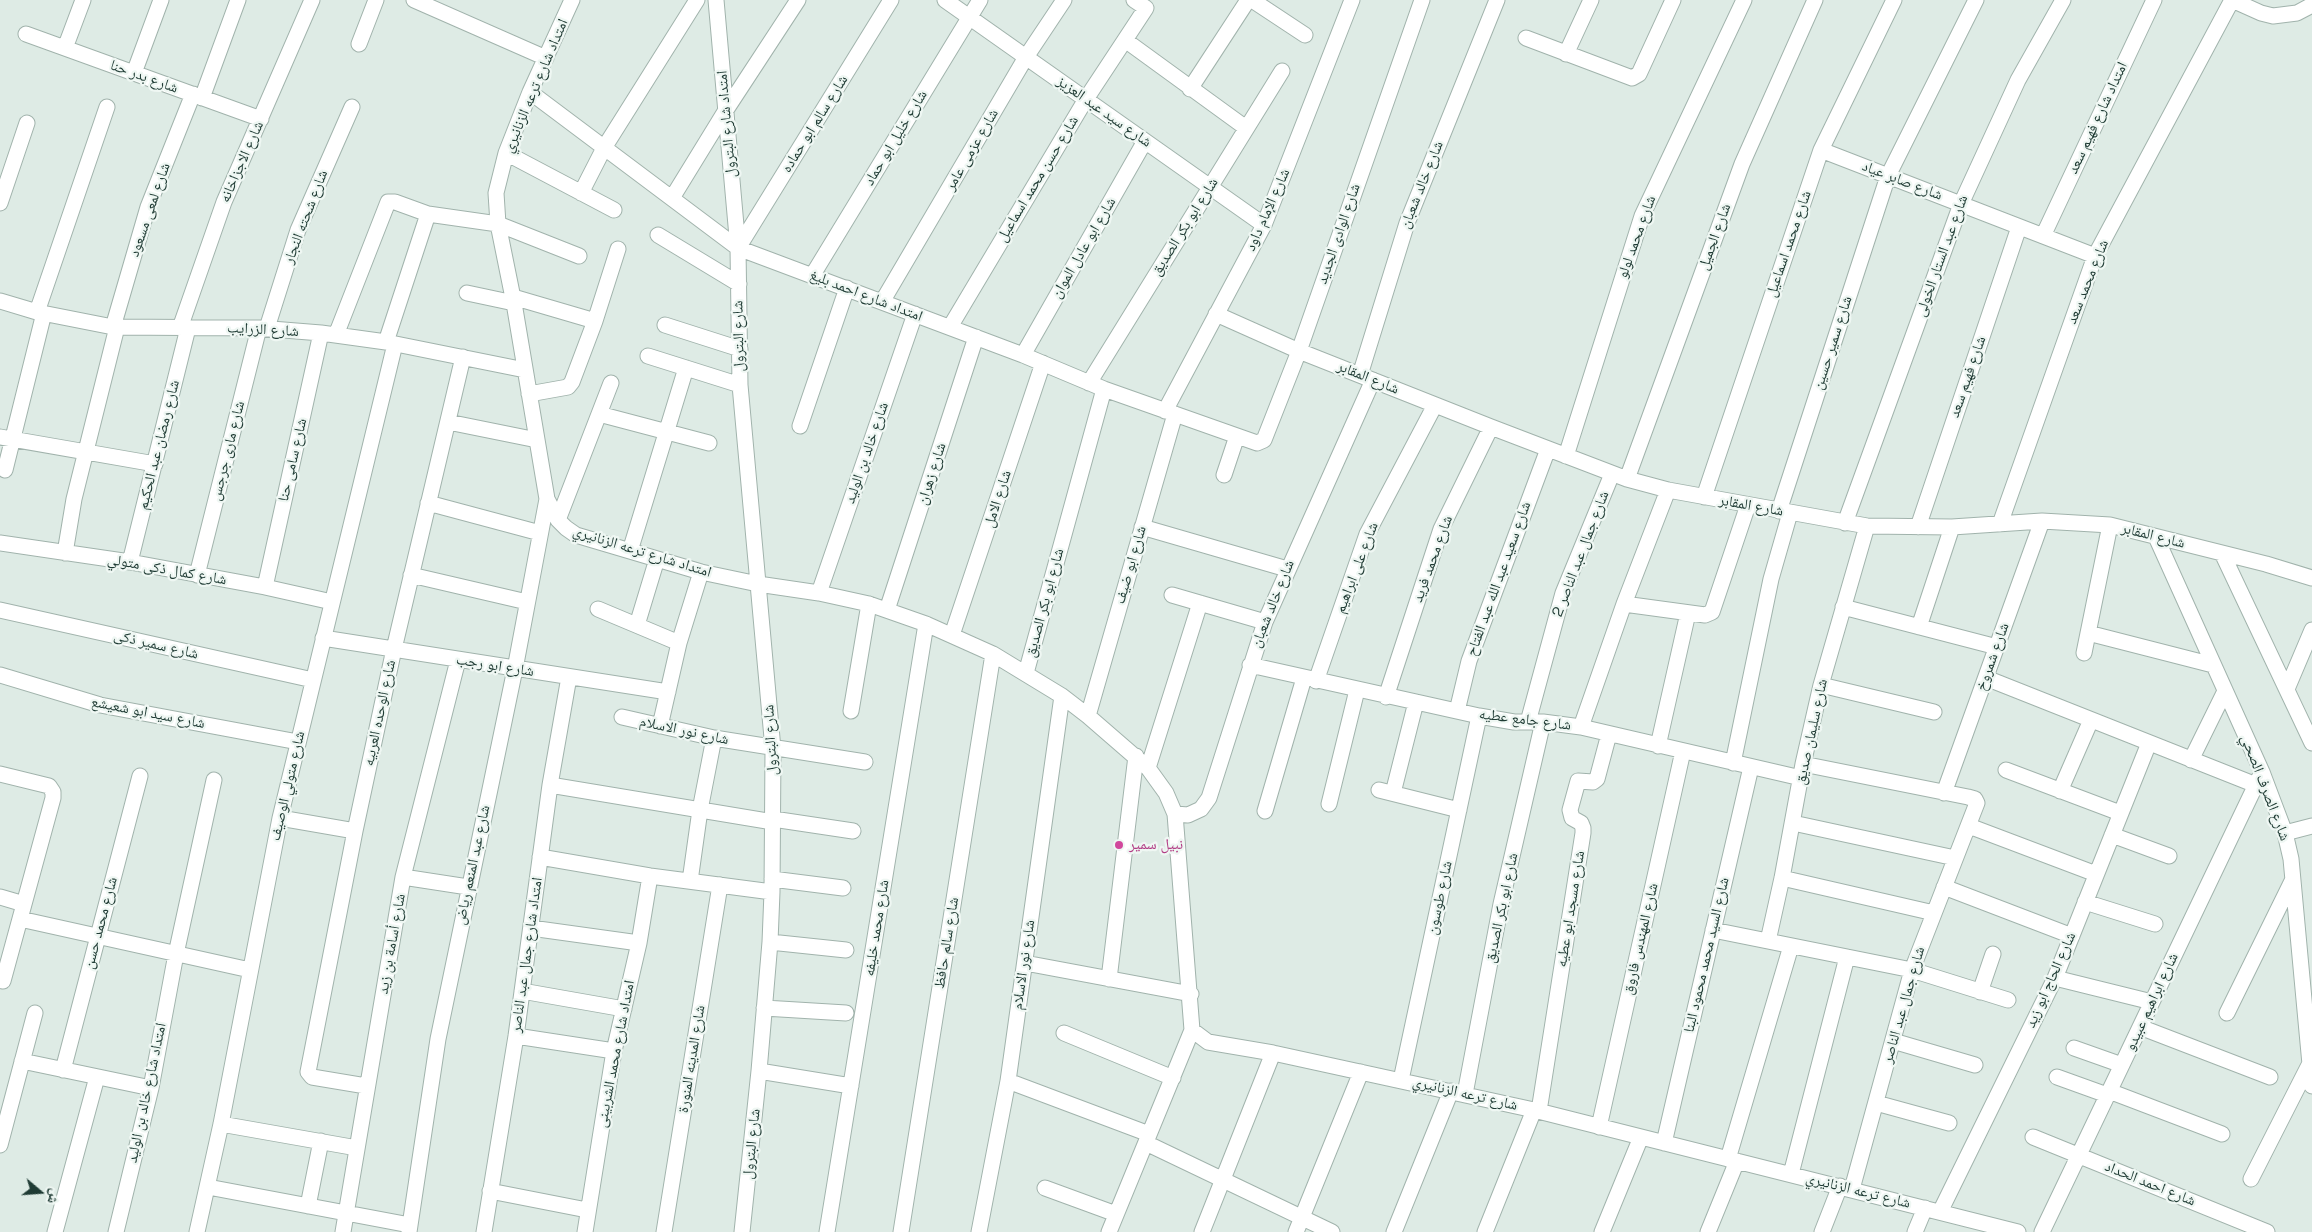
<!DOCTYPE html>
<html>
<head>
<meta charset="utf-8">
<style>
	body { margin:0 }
	#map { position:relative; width:2312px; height:1232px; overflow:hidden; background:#deebe5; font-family:"Space Grotesk","Noto Naskh Arabic",sans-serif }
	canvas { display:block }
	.north { position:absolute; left:15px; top:1167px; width:50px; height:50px; -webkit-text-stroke:4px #eff7f3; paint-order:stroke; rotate:108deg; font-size:14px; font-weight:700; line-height:20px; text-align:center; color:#1f3b34 }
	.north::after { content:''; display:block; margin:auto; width:18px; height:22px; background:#1f3b34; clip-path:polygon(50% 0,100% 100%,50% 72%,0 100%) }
</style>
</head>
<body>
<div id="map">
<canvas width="2312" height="1232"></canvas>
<div class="north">ش</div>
</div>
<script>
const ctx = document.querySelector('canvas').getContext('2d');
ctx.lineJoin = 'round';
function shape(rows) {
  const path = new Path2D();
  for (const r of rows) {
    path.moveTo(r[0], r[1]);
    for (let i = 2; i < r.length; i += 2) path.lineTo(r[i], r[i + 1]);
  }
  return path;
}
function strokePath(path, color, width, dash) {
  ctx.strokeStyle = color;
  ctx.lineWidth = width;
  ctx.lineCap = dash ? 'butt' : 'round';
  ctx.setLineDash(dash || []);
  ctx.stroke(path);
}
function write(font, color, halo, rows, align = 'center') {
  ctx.font = font + ' "Space Grotesk","Noto Naskh Arabic",sans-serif';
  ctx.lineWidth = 4.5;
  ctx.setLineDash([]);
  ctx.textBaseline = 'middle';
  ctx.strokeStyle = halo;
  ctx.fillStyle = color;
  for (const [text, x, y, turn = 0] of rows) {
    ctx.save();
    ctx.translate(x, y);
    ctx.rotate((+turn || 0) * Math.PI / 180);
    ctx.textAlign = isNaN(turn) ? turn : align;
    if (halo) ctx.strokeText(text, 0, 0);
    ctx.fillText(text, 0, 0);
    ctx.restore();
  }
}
const street = shape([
	[414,0,546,58],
	[572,0,530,92,506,153,496,193,498,224,514,303,547,499,558,520,566,528,576,535,701,572,758,584,819,593,869,604,926,624,993,654,1062,696,1088,716,1148,768,1166,793,1175,814,1192,1030,1208,1042,1273,1053,1534,1110,2018,1232],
	[716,0,738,248,740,385,773,749,772,892,770,942,759,1071,742,1232],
	[945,0,1264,225],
	[1252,0,1305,35],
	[2232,0,2261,13,2273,16,2297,13,2312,5],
	[26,34,261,119],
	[1526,38,1632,78,1639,74,1673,0],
	[1125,40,1246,128],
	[359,44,376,0],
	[65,48,83,0],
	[1566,54,1591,0],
	[134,73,161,0],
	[1190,89,1248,0],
	[530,92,738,248,1023,355,1104,389,1257,443,1264,440,1299,351,1422,0],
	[202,98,238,0],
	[1821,150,2095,256],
	[506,153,614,210],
	[581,193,604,148,697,0],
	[672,198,726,110,798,0],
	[0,203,27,123],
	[658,235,739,284],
	[2043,236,2154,0],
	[738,248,891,0],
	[812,276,980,0],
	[467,293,514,303],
	[513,297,595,321],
	[0,301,37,312,113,327,259,328,321,333,386,342,525,370],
	[882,302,1026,57,1064,0],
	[37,312,107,107],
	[1216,314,1299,351,1491,427,1627,479,1668,490,1867,526,1952,527,2042,521,2110,525,2266,564,2312,578],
	[665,325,740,349],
	[113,327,148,207,193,94],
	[950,327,1086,99,1146,8,1134,0],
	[180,328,224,202,312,0],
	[267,328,298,230,352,107],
	[336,335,388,202,395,202,428,214,498,224,579,256],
	[386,342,428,214],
	[1023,355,1145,141],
	[648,356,740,385],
	[1360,375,1407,223,1497,0],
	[1089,383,1282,71],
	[529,394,568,387,572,382,595,321,618,249],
	[1165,411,1264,225,1352,0],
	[599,414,709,443],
	[448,422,537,440],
	[800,426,847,288],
	[0,437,155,464],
	[1566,456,1642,216,1744,0],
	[5,470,44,313],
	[1224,475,1237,436],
	[1627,479,1742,164,1815,0],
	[1704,497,1821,150,1894,0],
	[428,503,540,533],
	[1779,511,1888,176,1976,0],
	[558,520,611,383],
	[1845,523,1961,204,2018,80,2063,0],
	[2000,524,2095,256,2232,0],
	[1142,527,1287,569],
	[1918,527,2019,227],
	[2156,537,2262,772,2285,833,2291,859,2312,1086],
	[0,543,130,562,265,587,332,602],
	[630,551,686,368],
	[65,553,74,499,117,327],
	[2222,553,2312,743],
	[130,562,188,328],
	[197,575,259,328],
	[411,575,527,602],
	[265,587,321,333],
	[819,593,915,314],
	[1172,595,1265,622],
	[1624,604,1705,615,1712,612,1748,505],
	[1843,607,1997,647],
	[598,609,679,643],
	[0,610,313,680],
	[887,610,976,337],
	[637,625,657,559],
	[1919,627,1952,527],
	[2088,633,2213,665],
	[952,635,1043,363],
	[323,638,668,692],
	[2084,653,2110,525],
	[1250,665,1479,716,1514,722,1543,722,1581,727,1801,778],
	[1026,673,1104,389],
	[0,675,100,705,298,742],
	[1986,678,2256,785],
	[1316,681,1367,534,1435,405],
	[1821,685,1934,712],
	[2287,689,2312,630],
	[1386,697,1441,529,1491,427],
	[851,711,869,604],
	[1457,711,1469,661,1548,449],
	[1088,716,1175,414],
	[622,717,714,738,865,762],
	[1528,722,1563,593,1612,474],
	[660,726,679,643,701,572],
	[1581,727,1624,604,1668,490],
	[1658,746,1688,613],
	[2191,760,2225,691],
	[1733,763,1771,579,1790,513],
	[1803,764,1968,797,1975,799,1977,803,1912,970,1852,1189],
	[1148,768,1200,603],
	[2006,770,2120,813],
	[0,774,49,786,53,792,53,798,3,981],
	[550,785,773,822],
	[1379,790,1459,810],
	[2060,791,2091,720],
	[1393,793,1416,702],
	[1944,793,2042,521],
	[1329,804,1357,690],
	[1265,811,1304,678],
	[1175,814,1188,815,1201,809,1209,798,1265,622,1373,380],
	[280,818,355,831],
	[773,819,853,831],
	[1793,823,1955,858],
	[1969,826,2096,874],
	[2285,833,2312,826],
	[2112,835,2169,856],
	[540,857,650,876,772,892],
	[403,877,468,887],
	[1782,878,1934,913],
	[772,879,843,888],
	[690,881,700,810,714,738],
	[1944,887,2072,936],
	[0,897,24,904],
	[2085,902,2155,924],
	[20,919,250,970],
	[531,928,639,943],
	[1713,930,1912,970,2008,1000],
	[1768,941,1782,878,1803,764,1821,685,1867,526],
	[770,942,846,950],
	[1025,963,1191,994],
	[2055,978,2152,1002],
	[1109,979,1136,756],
	[522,991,624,1009],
	[1980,992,1993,954],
	[764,1008,846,1013],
	[2227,1013,2292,881],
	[2140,1027,2270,1077],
	[1064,1033,1173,1078],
	[516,1036,614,1051],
	[1893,1041,1975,1065],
	[2074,1048,2122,1065],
	[22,1061,151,1088],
	[63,1070,140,776],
	[759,1071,851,1086],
	[2057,1077,2107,1095],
	[1401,1080,1479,716],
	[1008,1081,1149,1134],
	[366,1086,312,1077,308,1072,355,831,394,649,463,357],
	[2109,1091,2222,1134],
	[1465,1094,1501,904,1543,722],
	[1876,1103,1949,1123],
	[1539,1111,1583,833,1583,828,1581,823,1572,818,1570,810,1578,781,1593,782,1597,779,1609,734],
	[221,1124,357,1148],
	[1599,1127,1683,751],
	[2033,1137,2267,1232],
	[1146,1143,1332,1232],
	[1664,1143,1751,767],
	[0,1145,35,1013],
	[1728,1159,1791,946],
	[1791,1174,1847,957],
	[2251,1179,2309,1065],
	[208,1187,410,1225],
	[1045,1188,1116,1214],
	[490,1191,587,1210],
	[308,1206,321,1141],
	[1940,1212,2055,978,2149,743],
	[55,1232,97,1077],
	[116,1232,151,1088,176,954,214,780],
	[197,1232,221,1124,280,818,395,344],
	[343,1232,403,877,458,660],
	[409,1232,438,1039,515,669,547,499],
	[484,1232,516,1036,550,785,569,677],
	[585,1232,614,1051,639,943,650,876],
	[664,1232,720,885],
	[827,1232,926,624],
	[901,1232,993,654],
	[979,1232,1008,1081,1062,696],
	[1109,1232,1192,1030],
	[1202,1232,1273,1053],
	[1296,1232,1361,1072],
	[1394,1232,1451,1091],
	[1485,1232,1534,1110],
	[1602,1232,1641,1137],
	[1708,1232,1737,1161],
	[1822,1232,1840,1186],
	[1915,1232,1925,1208],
	[2042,1232,2262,772]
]);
strokePath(street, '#a1b3ac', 17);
strokePath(street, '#fff', 15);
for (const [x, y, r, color] of [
	[1119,845,5,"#d1479c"]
]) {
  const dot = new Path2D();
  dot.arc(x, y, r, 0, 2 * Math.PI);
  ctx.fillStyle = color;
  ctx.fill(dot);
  strokePath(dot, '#eff7f3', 2);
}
write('15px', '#1f3b34', '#eff7f3', [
	["شارع بدر حنا",144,77,20],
	["امتداد شارع ترعه الزنانيري",536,86,-67],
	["شارع سيد عبد العزيز",1104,112,35],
	["امتداد شارع فهيم سعد",2098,118,-65],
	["امتداد شارع البترول",727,124,-95],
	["شارع سالم ابو حماده",815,124,-58],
	["شارع خليل ابو حماد",896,138,-59],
	["شارع عزمى عامر",972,150,-60],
	["شارع الاجزاخانه",242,162,-66],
	["شارع حسن محمد اسماعيل",1038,179,-59],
	["شارع صابر عياد",1902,181,21],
	["شارع خالد شعبان",1422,185,-68],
	["شارع لمعى مسعود",150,210,-71],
	["شارع الإمام داود",1268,210,-66],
	["شارع شحته النجار",306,217,-69],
	["شارع ابو بكر الصديق",1185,227,-58],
	["شارع الوادى الجديد",1339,234,-71],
	["شارع محمد لولو",1637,237,-70],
	["شارع الجميل",1715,237,-70],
	["شارع محمد اسماعيل",1789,244,-71],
	["شارع ابو عادل الموان",1084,248,-60],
	["شارع عبد الستار الخولى",1942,256,-70],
	["شارع محمد سعد",2088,282,-68],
	["امتداد شارع احمد بليغ",866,296,21],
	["شارع الزرايب",263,330,3],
	["شارع البترول",739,336,-91],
	["شارع سمير حسين",1833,343,-72],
	["شارع فهيم سعد",1968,377,-71],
	["شارع المقابر",1368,378,22],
	["شارع رمضان عبد الحكيم",159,445,-76],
	["شارع مارى جرجس",228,451,-76],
	["شارع خالد بن الوليد",867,453,-71],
	["شارع سامى حنا",293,460,-77],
	["شارع زهران",932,474,-72],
	["شارع الامل",998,499,-72],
	["شارع المقابر",1751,506,10],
	["شارع المقابر",2153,536,14],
	["امتداد شارع ترعه الزنانيري",642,552,17],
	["شارع جمال عبد الناصر 2",1581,554,-69],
	["شارع محمد فريد",1433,559,-70],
	["شارع ابو ضيف",1131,565,-74],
	["شارع على ابراهيم",1357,568,-69],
	["شارع كمال ذكى متولي",167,570,10],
	["شارع سعيد عبد الله عبد الفتاح",1499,579,-70],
	["شارع ابو بكر الصديق",1045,603,-75],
	["شارع خالد شعبان",1273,604,-68],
	["شارع سمير ذكى",156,645,13],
	["شارع شمروخ",1993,657,-70],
	["شارع ابو رجب",495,666,9],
	["شارع سيد ابو شعيشع",148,713,11],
	["شارع الوحده العربيه",380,713,-78],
	["شارع جامع عطيه",1525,720,7],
	["شارع نور الاسلام",684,731,12],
	["شارع سليمان صديق",1812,732,-78],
	["شارع البترول",771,740,-93],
	["شارع متولي الوصيف",288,786,-77],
	["شارع الصرف الصحي",2265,788,69],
	["شارع عبد المنعم رياض",473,865,-78],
	["شارع طوسون",1440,898,-78],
	["شارع ابو بكر الصديق",1502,908,-78],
	["شارع مسجد ابو عطيه",1571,909,-81],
	["شارع محمد حسن",101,923,-75],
	["شارع محمد خليفه",877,928,-81],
	["شارع المهندس فاروق",1641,939,-77],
	["شارع سالم حافظ",947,943,-81],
	["شارع أسامة بن زيد",392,944,-80],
	["امتداد شارع جمال عبد الناصر",527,955,-82],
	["شارع السيد محمد محمود البنا",1707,955,-77],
	["شارع نور الاسلام",1024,965,-82],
	["شارع الحاج ابو زيد",2051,980,-66],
	["شارع ابراهيم عبيدو",2152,1002,-65],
	["شارع جمال عبد الناصر",1904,1005,-74],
	["امتداد شارع محمد الشربينى",616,1054,-79],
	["شارع المدينه المنورة",692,1059,-81],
	["امتداد شارع خالد بن الوليد",147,1093,-78],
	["شارع ترعه الزنانيري",1465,1094,13],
	["شارع البترول",752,1144,-84],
	["شارع احمد الحداد",2150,1184,22],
	["شارع ترعه الزنانيري",1858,1191,14]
]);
write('15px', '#b23c85', '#eff7f3', [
	["نبيل سمير",1129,845]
], 'left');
</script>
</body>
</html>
